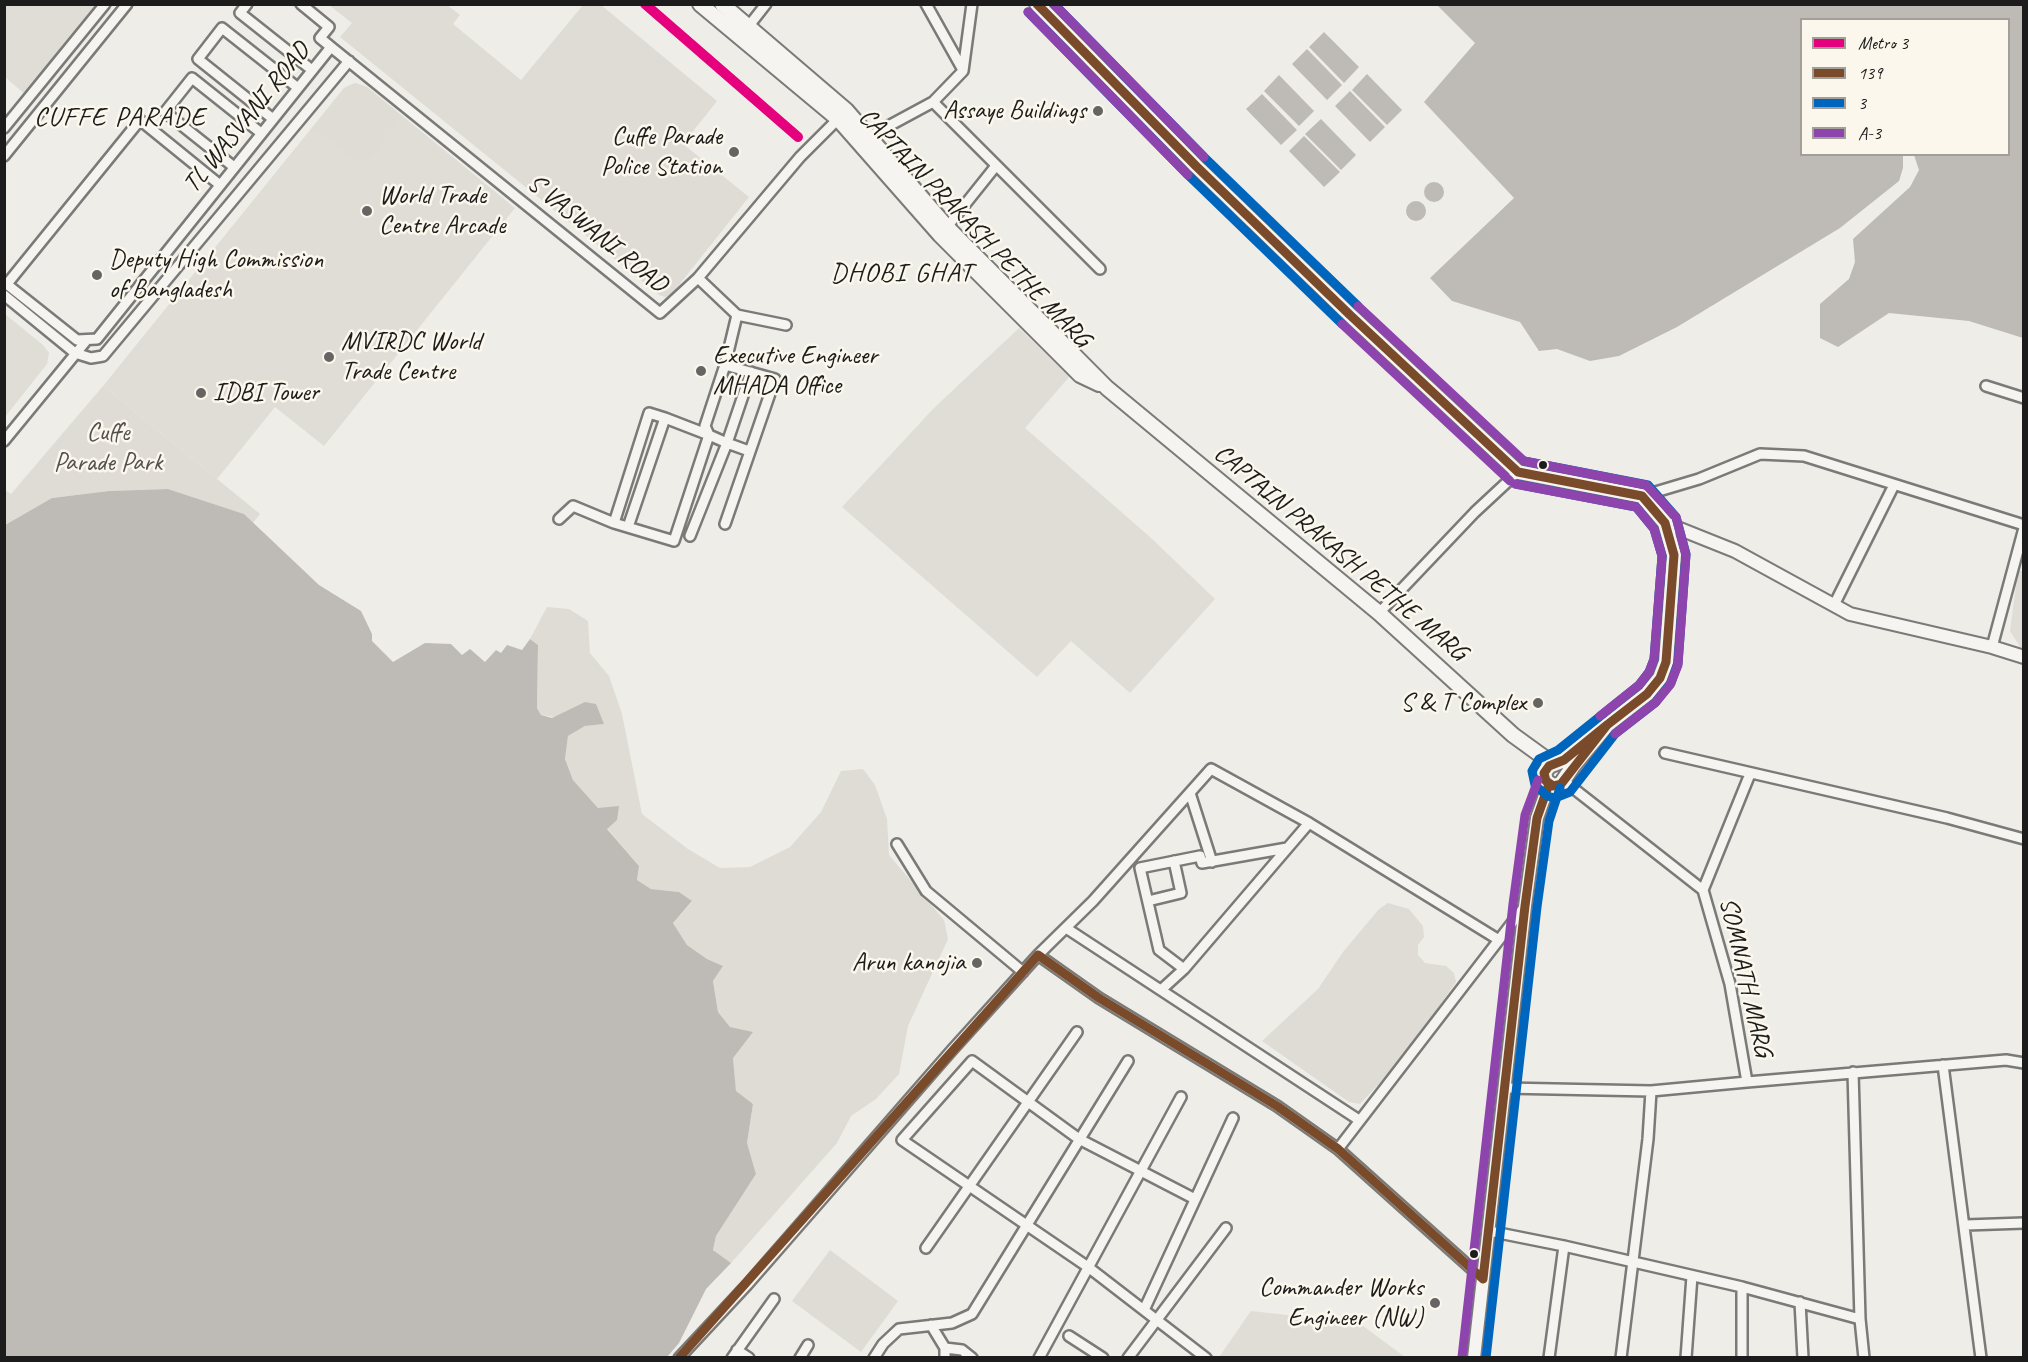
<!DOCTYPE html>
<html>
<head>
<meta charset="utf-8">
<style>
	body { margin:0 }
	#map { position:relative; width:2028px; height:1362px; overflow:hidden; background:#eeede8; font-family:Caveat,sans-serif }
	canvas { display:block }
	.frame { position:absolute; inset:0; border:6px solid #1c1c1c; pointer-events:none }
	.legend { position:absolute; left:1800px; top:18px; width:210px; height:138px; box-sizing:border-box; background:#fbf7ec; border:2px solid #a29f99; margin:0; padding:8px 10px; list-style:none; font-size:18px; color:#1c1c1c }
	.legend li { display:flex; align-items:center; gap:12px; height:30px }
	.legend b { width:30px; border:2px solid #a29f99 }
</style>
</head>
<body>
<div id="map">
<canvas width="2028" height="1362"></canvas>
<div class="frame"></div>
<ul class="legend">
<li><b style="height:8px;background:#e5007d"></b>Metro 3</li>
<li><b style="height:8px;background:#7a4b2a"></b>139</li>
<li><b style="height:8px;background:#0065bd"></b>3</li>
<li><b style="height:8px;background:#8e44ad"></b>A-3</li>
</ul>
</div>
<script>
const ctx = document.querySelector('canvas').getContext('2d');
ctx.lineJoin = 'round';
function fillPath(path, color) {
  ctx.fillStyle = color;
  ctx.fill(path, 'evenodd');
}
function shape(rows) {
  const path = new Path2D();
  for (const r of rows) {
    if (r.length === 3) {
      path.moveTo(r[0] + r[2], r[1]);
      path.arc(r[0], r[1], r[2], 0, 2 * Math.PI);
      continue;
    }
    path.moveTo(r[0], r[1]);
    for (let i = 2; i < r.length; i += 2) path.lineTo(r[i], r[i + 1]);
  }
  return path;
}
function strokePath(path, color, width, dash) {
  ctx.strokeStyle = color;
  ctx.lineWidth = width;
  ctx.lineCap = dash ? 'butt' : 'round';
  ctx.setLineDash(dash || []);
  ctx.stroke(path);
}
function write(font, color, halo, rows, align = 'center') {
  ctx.font = font + ' Caveat,sans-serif';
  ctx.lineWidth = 5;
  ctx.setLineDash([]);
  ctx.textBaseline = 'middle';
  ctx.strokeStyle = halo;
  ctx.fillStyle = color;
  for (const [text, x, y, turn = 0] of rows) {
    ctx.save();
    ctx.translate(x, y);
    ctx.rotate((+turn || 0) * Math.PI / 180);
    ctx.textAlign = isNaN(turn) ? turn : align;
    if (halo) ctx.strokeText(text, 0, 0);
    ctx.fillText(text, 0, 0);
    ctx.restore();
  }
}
fillPath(shape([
	[4,5,98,5,26,95,5,77],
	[355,83,367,87,515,208,324,446,275,407,217,479,103,386,344,88],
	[5,314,43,345,49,353,47,364,5,417],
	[1019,328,1069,377,1025,428,1150,537,1215,599,1130,693,1071,641,1037,677,842,507,933,409],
	[2018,571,2023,571,2023,648,2020,647,2010,631],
	[1251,1311,1359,1323,1405,1357,1219,1357]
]), '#dfddd6');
fillPath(shape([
	[329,5,447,5,460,15,453,24,521,80,583,5,601,5,717,101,683,144,749,197,671,295,665,297,659,295,340,37,352,23],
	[355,83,367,87,402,116,370,158,363,161,356,160,313,127,344,88],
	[103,386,260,514,253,523,244,514,168,489,109,491,52,498,5,525,4,489,11,494],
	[547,607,569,609,588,621,590,653,609,676,622,714,642,814,688,849,720,868,750,867,790,847,821,812,841,771,863,769,875,785,887,819,889,855,944,920,948,939,908,1026,899,1074,876,1099,851,1116,837,1143,731,1263,713,1250,716,1236,756,1174,747,1143,753,1104,736,1092,730,1027,718,1012,713,981,723,966,707,959,687,945,673,923,692,902,679,892,651,889,637,880,639,866,607,828,598,808,573,780,565,759,568,736,585,726,603,724,541,715,537,708,538,645,530,639],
	[1388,903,1409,909,1423,926,1424,937,1418,945,1418,955,1425,963,1446,966,1454,973,1456,982,1403,1058,1360,1104,1349,1102,1262,1041,1318,989,1343,952,1379,909],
	[830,1250,898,1301,861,1352,792,1301]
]), '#dfdcd5');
fillPath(shape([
	[1437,5,2023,5,2023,338,1969,321,1889,313,1838,347,1820,338,1820,304,1849,279,1855,262,1853,239,1910,187,1919,170,1914,155,2008,154,2008,20,1802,20,1802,154,1903,155,1903,168,1899,181,1840,228,1677,327,1619,356,1590,361,1557,349,1539,351,1520,322,1452,301,1430,278,1514,198,1424,102,1475,43],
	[1324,32,1359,67,1344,83,1309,47],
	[1307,49,1342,85,1327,100,1292,64],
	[1367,74,1402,110,1387,125,1352,90],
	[1279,75,1314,111,1299,126,1264,91],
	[1350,91,1385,127,1370,142,1335,106],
	[1262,94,1297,130,1281,145,1246,109],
	[1321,119,1356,155,1341,170,1305,134],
	[1304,136,1340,172,1324,187,1289,151],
	[1434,192,10],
	[1416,211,10],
	[168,489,244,514,319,585,361,611,372,634,372,641,393,662,425,643,451,644,462,655,470,649,485,662,496,650,501,653,507,645,522,650,530,639,538,645,537,708,541,715,552,718,585,702,596,704,604,724,585,726,568,736,565,759,573,780,598,808,619,806,617,820,607,829,639,866,637,880,651,889,679,892,692,901,673,923,687,945,707,959,723,966,713,981,718,1012,730,1027,753,1032,733,1058,736,1091,753,1104,747,1143,756,1174,716,1236,713,1250,731,1263,706,1289,679,1343,667,1357,5,1357,5,525,52,498,109,491]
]), '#bebbb6');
const minor = shape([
	[247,4,240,13,312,70],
	[301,4,329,27,320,38,331,47],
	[926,4,963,70],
	[748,27,766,4],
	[933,102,1100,269],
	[273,119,198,59,222,28,298,88],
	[4,128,105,4],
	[870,136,933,102,963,71,972,4],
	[4,156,127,4],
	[234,167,165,112,192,78,261,133],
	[947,227,995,167],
	[698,278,737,315,725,365,705,426,709,435,674,541,614,523,649,413,665,418,709,435,727,443,749,451],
	[4,282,77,340,97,339,331,47,660,313,698,278,800,157,840,117],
	[7,284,140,120,220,185],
	[4,295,75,353,91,358,103,356,349,61],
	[737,315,786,325],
	[1986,386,2024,398],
	[4,441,86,341],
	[1642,496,1699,479,1760,454,1804,456,2024,525],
	[559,519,573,506,614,523],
	[725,524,775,379,725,365],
	[628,527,665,418],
	[690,536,727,443,751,372],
	[1834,605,1894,485],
	[1379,613,1475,512,1518,472],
	[1992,647,2024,528],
	[1665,753,1947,818,2024,839],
	[1564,781,1703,890,1730,984,1747,1082,2006,1060,2024,1063],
	[1190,793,1212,862],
	[897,844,926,891,1023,972],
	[1703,890,1750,774],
	[1148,901,1181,893,1174,861],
	[1066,928,1359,1120],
	[1038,955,1099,998,1277,1106,1338,1149,1483,1279],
	[1184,969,1159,950,1140,868,1200,856,1202,863,1287,848],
	[1161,990,1184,969,1309,823,1499,940],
	[1943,1065,1981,1358],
	[1853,1072,1860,1319,1864,1358],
	[1505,1088,1651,1091,1747,1082],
	[1338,1149,1525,906],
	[1195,1199,1079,1139,972,1061,902,1140,1088,1267,1206,1358],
	[1966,1225,2024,1223],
	[1489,1231,1564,1246,1742,1287,1860,1319],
	[926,1248,1077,1032],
	[1800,1302,1803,1358],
	[1144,1310,1233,1118],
	[931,1325,945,1348,945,1358],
	[1069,1336,1103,1358],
	[945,1348,962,1350,972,1358],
	[737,1350,749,1358],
	[679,1358,747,1285,952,1050,1038,955,1093,901,1211,769,1309,823],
	[732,1358,774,1299],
	[800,1358,808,1345],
	[874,1358,883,1344,899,1329,952,1323,972,1314,1128,1061],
	[1039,1358,1181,1097],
	[1128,1358,1226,1228],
	[1549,1358,1564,1246],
	[1621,1358,1648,1139,1651,1091],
	[1686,1358,1692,1276],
	[1742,1358,1742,1287]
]);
const tertiary = shape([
	[1665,523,1735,551,1850,614,1992,647,2024,657],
	[1474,1358,1525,906,1537,818,1549,784]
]);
const secondary = shape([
	[700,4,838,119,940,235,1080,375,1099,384],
	[722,4,846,110,947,227,1107,388,1379,613,1513,735,1553,764],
	[1037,4,1196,166,1350,315,1518,472,1642,496,1665,523,1674,555,1666,662,1660,678,1647,694,1607,725,1564,760,1549,766,1544,773,1546,781,1553,786,1561,784,1573,766,1607,725]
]);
strokePath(minor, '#7a7a78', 14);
strokePath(tertiary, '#7a7a78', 16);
strokePath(secondary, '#7a7a78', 18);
strokePath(minor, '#f5f4f0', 9);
strokePath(tertiary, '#f5f4f0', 12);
strokePath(secondary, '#f5f4f0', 14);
strokePath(shape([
	[1037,4,1196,166],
	[1196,166,1350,315],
	[1196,166,1350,315],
	[1350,315,1518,472],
	[1350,315,1518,472],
	[1518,472,1642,496,1665,523,1674,555,1666,662,1660,678,1647,694,1607,725],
	[1607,725,1561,784,1553,786,1546,781,1544,773,1549,766,1564,760,1607,725],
	[1038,955,1099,998,1277,1106,1338,1149,1483,1279],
	[1483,1279,1525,906,1537,818,1549,784],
	[679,1358,1038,955]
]), '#7a4b2a', 9);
strokePath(shape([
	[1054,4,1204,157,1358,306],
	[1028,12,1187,174,1342,324],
	[1516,484,1636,507,1654,529,1662,556,1654,659,1649,672,1639,685,1558,750,1539,759,1532,771,1535,785,1547,796,1555,798,1570,792,1615,734,1655,703,1671,683,1678,663,1686,554,1676,517,1648,485,1524,461],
	[1486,1358,1537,907,1549,821,1560,788]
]), '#0065bd', 9);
strokePath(shape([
	[1054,4,1204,157],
	[1028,12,1188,175],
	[1358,306,1524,461,1646,485,1676,517,1686,555,1678,665,1670,685,1656,702,1615,734],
	[1342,324,1510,481],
	[1515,484,1636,507,1654,529,1662,556,1654,659,1649,672,1639,685,1600,716],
	[1462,1357,1513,904,1525,815,1538,780]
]), '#8e44ad', 9);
strokePath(shape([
	[645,4,798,137]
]), '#e5007d', 10);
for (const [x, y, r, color] of [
	[1098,111,6,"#666563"],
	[734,152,6,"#666563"],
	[367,211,6,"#666563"],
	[97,275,6,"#666563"],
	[329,357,6,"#666563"],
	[701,371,6,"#666563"],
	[201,393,6,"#666563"],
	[1543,465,5,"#1c1c1c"],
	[1538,703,6,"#666563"],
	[977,963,6,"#666563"],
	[1474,1254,5,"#1c1c1c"],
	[1435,1303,6,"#666563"]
]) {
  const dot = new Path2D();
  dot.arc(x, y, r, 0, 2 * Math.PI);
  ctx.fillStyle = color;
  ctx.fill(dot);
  strokePath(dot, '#fbf7ec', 2);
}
write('26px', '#1c1c1c', '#fbf7ec', [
	["Assaye Buildings",1086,111],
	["Cuffe Parade",722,137],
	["Police Station",722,167],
	["World Trade",379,196,"left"],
	["Centre Arcade",379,226,"left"],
	["Deputy High Commission",109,260,"left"],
	["of Bangladesh",109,290,"left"],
	["MVIRDC World",341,342,"left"],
	["Trade Centre",341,372,"left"],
	["Executive Engineer",713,356,"left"],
	["MHADA Office",713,386,"left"],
	["IDBI Tower",213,393,"left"],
	["S & T Complex",1526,703],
	["Arun kanojia",965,963],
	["Commander Works",1423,1288],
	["Engineer (NW)",1423,1318]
], 'right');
write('26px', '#1c1c1c', '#fbf7ec', [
	["TL WASVANI ROAD",247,118,-51],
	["CAPTAIN PRAKASH PETHE MARG",974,228,46],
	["S VASWANI ROAD",597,234,39],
	["CAPTAIN PRAKASH PETHE MARG",1340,553,40],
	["SOMNATH MARG",1745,977,77]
]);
write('26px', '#53524f', '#fbf7ec', [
	["Cuffe",108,433],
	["Parade Park",108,463]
]);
ctx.letterSpacing = '1.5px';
write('27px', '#1c1c1c', '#fbf7ec', [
	["CUFFE PARADE",120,118],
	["DHOBI GHAT",902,274]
]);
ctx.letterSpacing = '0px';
</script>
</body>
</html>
